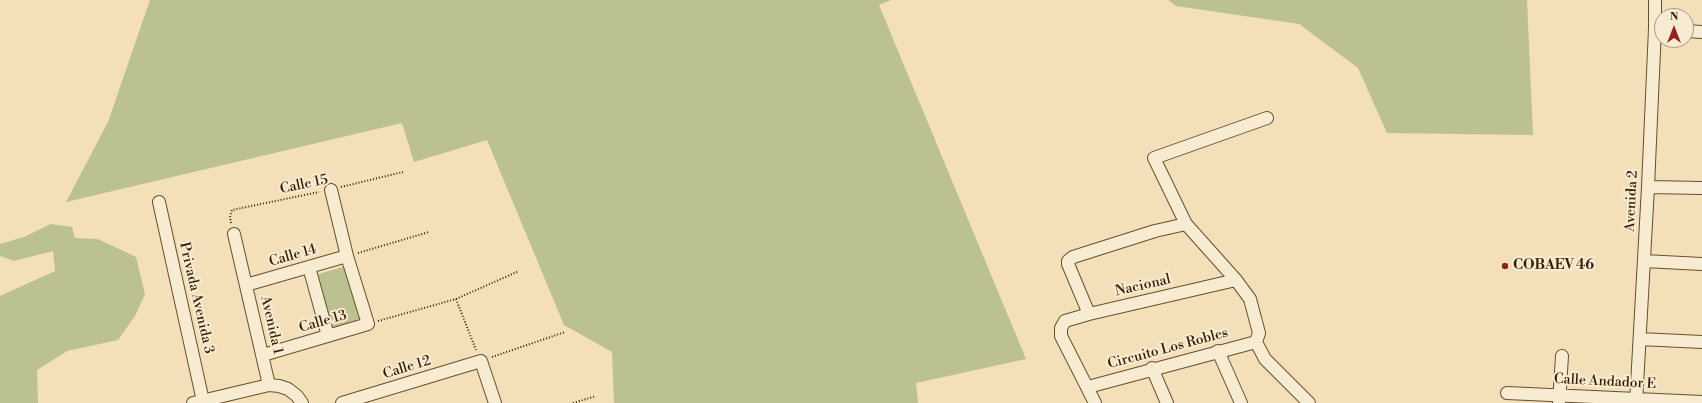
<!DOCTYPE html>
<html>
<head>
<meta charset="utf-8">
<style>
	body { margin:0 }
	#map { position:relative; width:1702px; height:403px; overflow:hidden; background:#f3e0b8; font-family:"Libre Bodoni",serif }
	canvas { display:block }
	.north { position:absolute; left:1654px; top:8px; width:40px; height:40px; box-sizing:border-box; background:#f7ebd1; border:1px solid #ab997f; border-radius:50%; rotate:0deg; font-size:11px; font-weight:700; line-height:16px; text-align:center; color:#381d05 }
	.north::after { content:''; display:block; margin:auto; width:14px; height:18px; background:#8f2418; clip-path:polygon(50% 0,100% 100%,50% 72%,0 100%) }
</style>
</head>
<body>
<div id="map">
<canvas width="1702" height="403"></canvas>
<div class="north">N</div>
</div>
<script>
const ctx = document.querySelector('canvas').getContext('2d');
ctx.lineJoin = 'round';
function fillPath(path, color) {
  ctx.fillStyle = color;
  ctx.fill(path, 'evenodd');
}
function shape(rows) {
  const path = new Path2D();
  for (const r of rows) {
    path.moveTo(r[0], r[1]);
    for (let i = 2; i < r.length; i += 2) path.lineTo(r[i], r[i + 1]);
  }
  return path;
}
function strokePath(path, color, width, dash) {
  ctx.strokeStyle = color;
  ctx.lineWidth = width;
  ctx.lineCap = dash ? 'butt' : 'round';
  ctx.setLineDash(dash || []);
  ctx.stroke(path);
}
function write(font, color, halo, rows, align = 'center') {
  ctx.font = font + ' "Libre Bodoni",serif';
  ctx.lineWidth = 4;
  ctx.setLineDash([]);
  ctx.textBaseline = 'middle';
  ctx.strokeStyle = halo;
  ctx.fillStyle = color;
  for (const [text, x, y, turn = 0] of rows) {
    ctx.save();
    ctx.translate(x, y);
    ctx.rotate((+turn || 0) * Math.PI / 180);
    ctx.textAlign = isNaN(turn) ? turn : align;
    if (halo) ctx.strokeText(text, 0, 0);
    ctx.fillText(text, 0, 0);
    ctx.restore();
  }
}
fillPath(shape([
	[150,0,891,0,879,5,1026,359,916,383,918,403,614,403,612,352,564,325,487,140,414,162,402,123,66,202,108,122],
	[1168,0,1527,0,1533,135,1387,133,1358,68,1299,24,1176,6],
	[51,224,72,227,75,238,98,239,136,257,145,294,135,316,118,340,67,351,37,370,38,403,0,403,0,296,55,271,53,251,14,261,0,256,0,244,24,237],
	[346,266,361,319,331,328,315,275]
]), '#bbc28f');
const street = shape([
	[1686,31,1702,32],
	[1267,118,1154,158,1186,224,1236,280,1250,299,1259,333,1256,342,1265,359,1309,403],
	[1648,187,1702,188],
	[159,202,203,401],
	[234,234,269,385],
	[1644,261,1702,264],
	[309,267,328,336],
	[246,285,347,256],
	[1089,314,1068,264,1068,261,1073,257,1155,231,1186,224],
	[1640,339,1702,342],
	[1218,351,1241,403],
	[263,355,368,324,347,256,331,190],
	[1152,368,1167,403],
	[1088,387,1256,342],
	[1507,393,1702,402],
	[193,403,269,385,279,386,288,389,297,396,302,403],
	[342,403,481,361,495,403],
	[1095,403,1061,336,1061,328,1065,321,1089,314,1236,280],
	[1559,403,1562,356],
	[1636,403,1648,187,1655,28,1655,0]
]);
strokePath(street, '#674e32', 14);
strokePath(shape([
	[341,187,403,172],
	[231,223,230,216,232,210,319,192],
	[358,253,429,232],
	[456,299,476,350],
	[378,321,456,299,519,271],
	[492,357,565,332],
	[573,403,596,396]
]), '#381d05', 2, [1, 2]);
strokePath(street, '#f7ebd1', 12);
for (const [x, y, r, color] of [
	[1505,266,4,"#8f2418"]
]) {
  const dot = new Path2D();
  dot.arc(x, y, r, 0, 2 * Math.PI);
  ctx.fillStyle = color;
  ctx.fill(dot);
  strokePath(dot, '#f7ebd1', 1.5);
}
write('14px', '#381d05', '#f7ebd1', [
	["Calle 15",304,185,-12],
	["Avenida 2",1632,201,-87],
	["Calle 14",293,256,-16],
	["Nacional",1143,286,-13],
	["Privada Avenida 3",196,298,77],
	["Calle 13",323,322,-16],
	["Avenida 1",271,325,77],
	["Circuito Los Robles",1168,349,-15],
	["Calle 12",407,368,-17],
	["Calle Andador E",1605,382,3]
]);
write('bold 14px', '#381d05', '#f7ebd1', [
	["COBAEV 46",1513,266]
], 'left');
</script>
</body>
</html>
